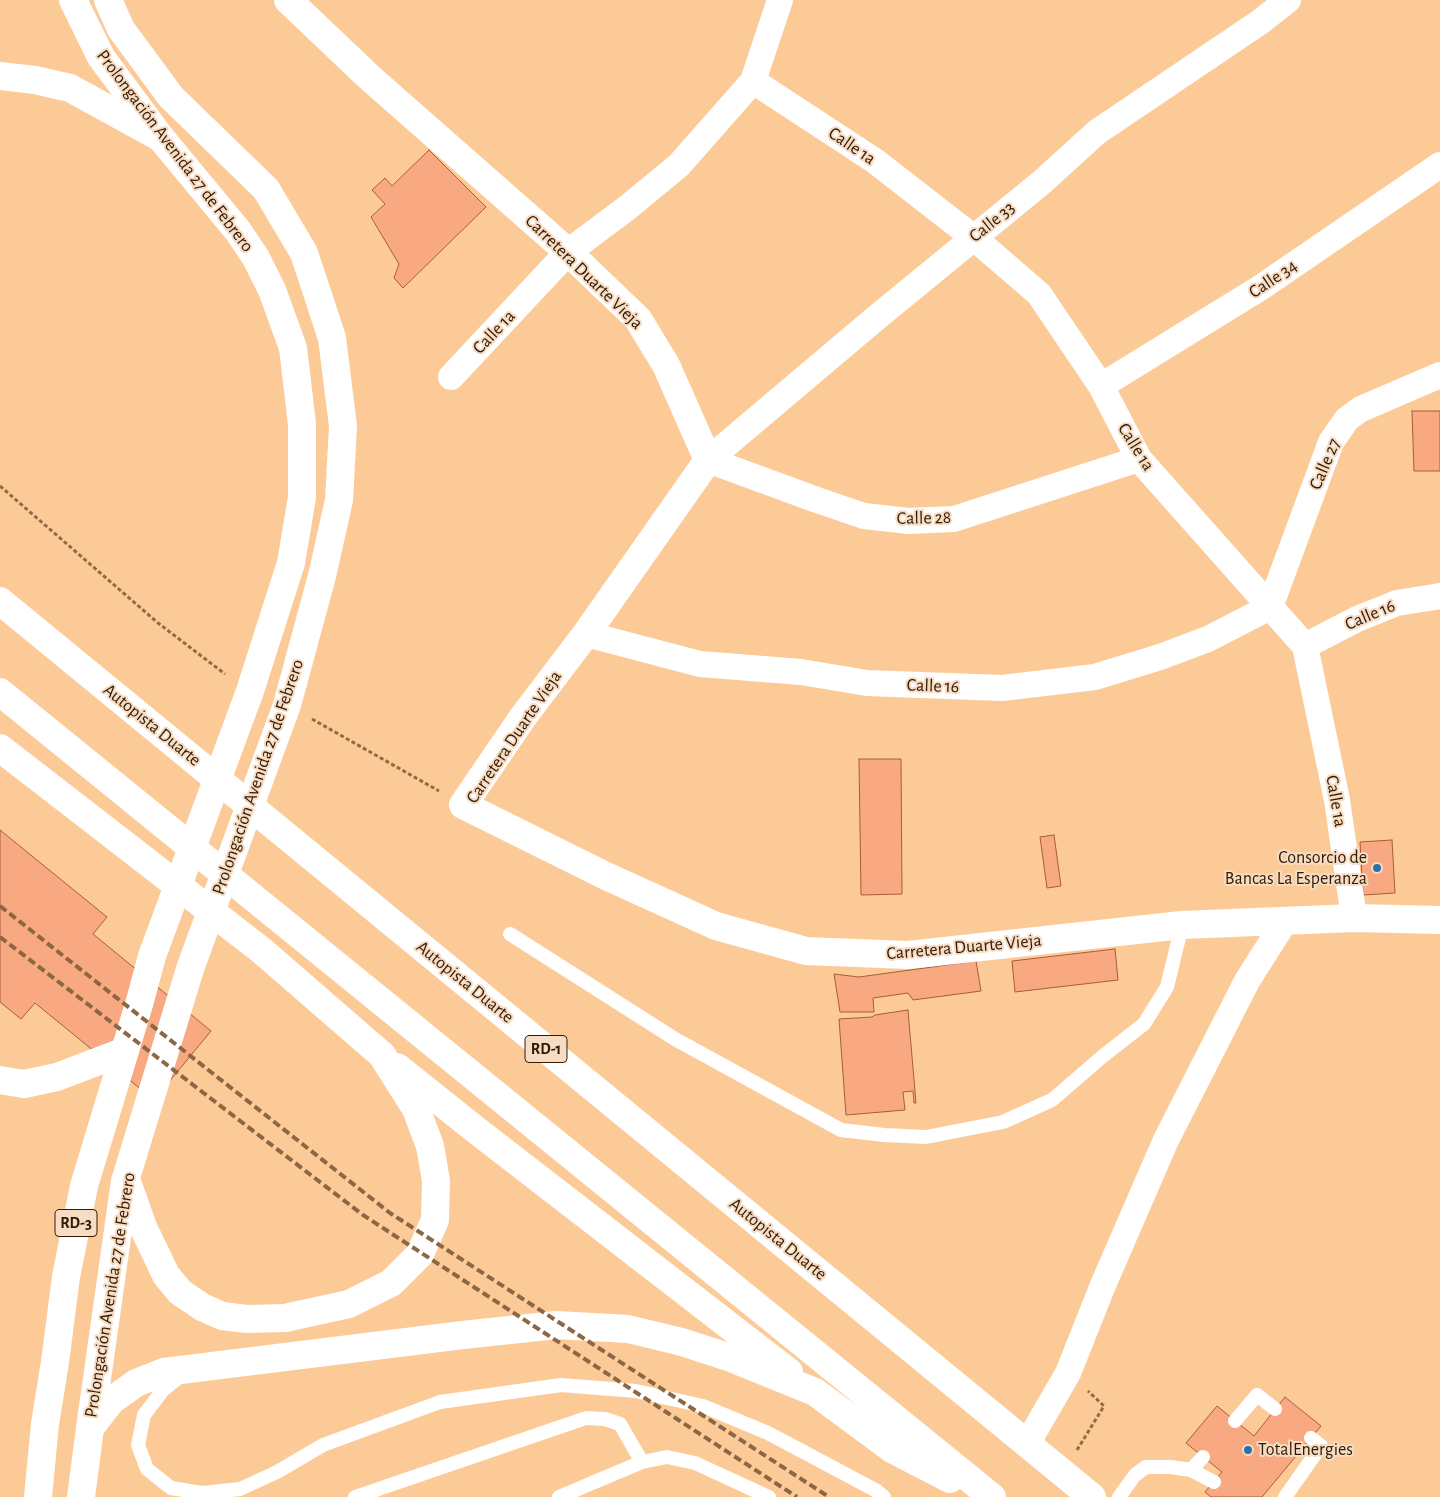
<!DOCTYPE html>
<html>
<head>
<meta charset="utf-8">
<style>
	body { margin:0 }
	canvas { display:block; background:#fcca97 }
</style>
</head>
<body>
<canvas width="1440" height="1497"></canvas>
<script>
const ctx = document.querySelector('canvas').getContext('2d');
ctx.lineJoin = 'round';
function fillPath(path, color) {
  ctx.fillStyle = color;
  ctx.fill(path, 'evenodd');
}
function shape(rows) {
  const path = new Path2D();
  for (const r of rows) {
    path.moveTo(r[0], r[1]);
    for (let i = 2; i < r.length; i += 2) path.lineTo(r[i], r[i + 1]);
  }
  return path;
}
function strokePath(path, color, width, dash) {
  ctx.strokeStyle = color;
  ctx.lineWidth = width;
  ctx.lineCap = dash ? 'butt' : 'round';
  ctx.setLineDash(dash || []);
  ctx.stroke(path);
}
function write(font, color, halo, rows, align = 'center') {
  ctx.font = font + ' "Alegreya Sans",sans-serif';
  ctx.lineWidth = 4;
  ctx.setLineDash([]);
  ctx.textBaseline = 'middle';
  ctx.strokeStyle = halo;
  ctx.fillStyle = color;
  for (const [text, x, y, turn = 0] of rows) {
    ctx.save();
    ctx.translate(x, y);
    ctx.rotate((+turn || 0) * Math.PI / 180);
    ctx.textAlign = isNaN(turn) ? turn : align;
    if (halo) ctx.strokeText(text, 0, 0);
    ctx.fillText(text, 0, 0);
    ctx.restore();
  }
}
const building = shape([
	[429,150,486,207,403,288,394,278,399,264,371,217,385,204,372,190,385,178,392,186,429,150],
	[1412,411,1440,411,1440,471,1414,471,1412,411],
	[859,759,901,759,902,894,861,895,859,759],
	[0,830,107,917,93,934,211,1031,154,1100,35,1003,21,1019,0,1002,0,830],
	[1054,835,1061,886,1047,888,1040,837,1054,835],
	[1392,840,1395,893,1363,895,1360,842,1392,840],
	[1115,949,1118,980,1015,992,1012,961,1115,949],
	[976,961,981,991,913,1000,908,993,873,998,874,1012,840,1012,834,974,859,977,976,961],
	[908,1010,916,1103,914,1103,913,1091,903,1092,905,1110,846,1115,839,1019,872,1017,875,1015,908,1010],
	[1285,1397,1321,1426,1262,1497,1211,1497,1205,1492,1222,1472,1186,1443,1217,1406,1254,1436,1285,1397]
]);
fillPath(building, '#f9a982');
strokePath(building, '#a65d38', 1);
strokePath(shape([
	[0,486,158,623,225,674],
	[312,719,439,791],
	[1077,1450,1104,1406,1088,1391]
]), '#906c46', 3, [4, 2.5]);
strokePath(shape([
	[510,934,675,1039,841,1130,884,1135,926,1137,1003,1122,1052,1100,1103,1056,1144,1024,1167,987,1182,925],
	[184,1373,163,1390,144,1415,138,1445,147,1469,171,1488,202,1493,240,1489,277,1472,323,1445,440,1402,561,1385,636,1391,703,1406,768,1433,877,1491,884,1497],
	[1235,1421,1257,1395,1275,1409],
	[1191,1470,1203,1457],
	[355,1497,586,1418,605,1419,620,1424,642,1462],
	[559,1497,642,1462,667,1457,695,1463,769,1497],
	[1119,1497,1135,1475,1146,1467,1171,1467,1191,1470,1214,1482],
	[1285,1497,1321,1446,1311,1438]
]), '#fff', 14);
strokePath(shape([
	[753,81,875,161,974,238,1039,294,1101,386,1139,459,1305,646,1337,800,1354,918],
	[451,377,568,252,627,208,679,165,753,81,780,0],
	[1101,386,1260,288,1440,165],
	[1139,459,954,519,909,521,864,516,817,500,708,460,876,318,1042,182,1097,132,1260,22,1288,0],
	[586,634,700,664,801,672,867,683,1002,688,1095,677,1160,657,1208,639,1270,607,1331,442,1347,419,1361,409,1440,375],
	[1305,646,1357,619,1397,603,1440,596],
	[1027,1444,1068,1373,1103,1285,1166,1140,1247,981,1285,921]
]), '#fff', 26);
strokePath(shape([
	[288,0,369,77,568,252,638,319,666,365,708,460,586,634,523,717,463,805,606,876,716,926,806,951,908,955,1182,925,1354,918,1440,920]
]), '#fff', 28);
strokePath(shape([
	[38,1497,45,1424,55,1362,66,1277,84,1186,140,1001,152,956,250,691,291,563,302,497,302,424,293,348,272,290,256,258,238,231,161,138,101,57,73,0],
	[81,1497,90,1428,125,1181,191,966,287,705,322,576,339,500,343,426,332,338,304,253,266,189,171,97,121,29,108,0]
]), '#fff', 28);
strokePath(shape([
	[0,76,35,80,70,88,161,138],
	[0,601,1092,1497],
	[0,692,992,1497],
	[0,748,261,950,382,1055,416,1109,430,1146,436,1181,435,1220,420,1254,391,1283,349,1304,285,1318,247,1319,222,1316,202,1307,180,1292,166,1275,143,1227,126,1179],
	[397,1067,476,1130,789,1372],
	[0,1080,24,1084,57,1077,125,1051],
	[90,1428,111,1401,136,1383,164,1372,463,1335,556,1325,628,1329,682,1342,731,1358,815,1392,892,1449,950,1479]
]), '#fff', 28);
strokePath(shape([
	[0,906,390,1213,829,1497],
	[0,937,363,1215,797,1497]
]), '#8b6843', 4, [8, 4]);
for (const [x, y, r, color] of [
	[1377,868,5,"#2d70a6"],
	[1248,1450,5,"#2d70a6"]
]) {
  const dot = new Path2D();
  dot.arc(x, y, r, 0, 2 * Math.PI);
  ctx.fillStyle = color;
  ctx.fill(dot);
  strokePath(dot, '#f6dcc4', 2);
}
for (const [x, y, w] of [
	[546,1049,42],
	[76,1223,42]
]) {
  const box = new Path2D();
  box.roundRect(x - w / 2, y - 13.5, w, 27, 4);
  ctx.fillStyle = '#f6dcc4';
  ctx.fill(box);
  strokePath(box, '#321a00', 1);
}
write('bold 16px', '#321a00', null, [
	["RD-1",546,1049],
	["RD-3",76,1223]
]);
write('18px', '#321a00', '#f6dcc4', [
	["Calle 1a",852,146,34],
	["Prolongación Avenida 27 de Febrero",175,151,53],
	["Calle 33",992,222,-39],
	["Carretera Duarte Vieja",584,272,44],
	["Calle 34",1273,279,-34],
	["Calle 1a",494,332,-47],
	["Calle 1a",1136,447,58],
	["Calle 27",1325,464,-67],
	["Calle 28",924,518,-1],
	["Calle 16",1370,615,-23],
	["Calle 16",933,686,2],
	["Autopista Duarte",152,725,39],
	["Carretera Duarte Vieja",514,737,-56],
	["Prolongación Avenida 27 de Febrero",258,777,-71],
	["Calle 1a",1336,801,80],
	["Carretera Duarte Vieja",964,947,-5],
	["Autopista Duarte",465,982,39],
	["Autopista Duarte",778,1239,39],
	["Prolongación Avenida 27 de Febrero",110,1295,-81]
]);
write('18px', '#321a00', '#f6dcc4', [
	["Consorcio de",1367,858],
	["Bancas La Esperanza",1367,879],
	["TotalEnergies",1258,1450,"left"]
], 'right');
</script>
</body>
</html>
